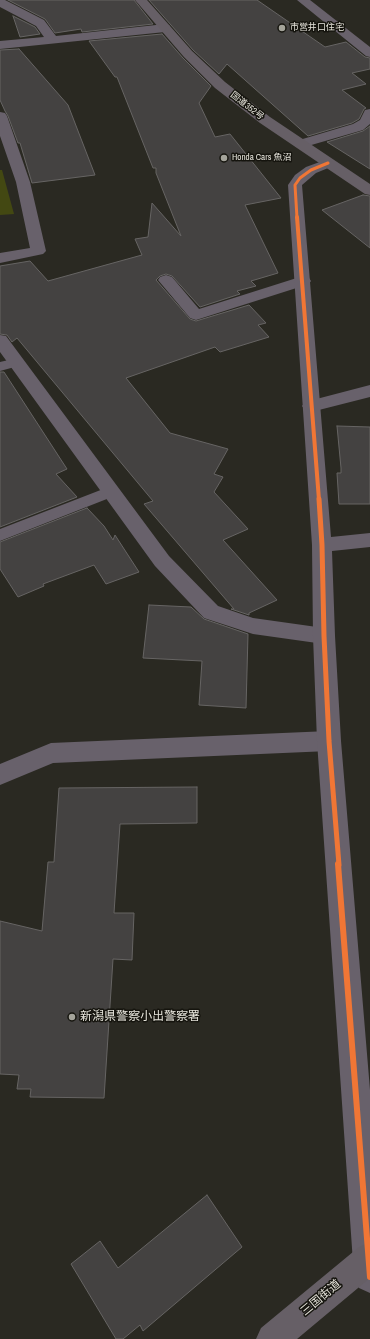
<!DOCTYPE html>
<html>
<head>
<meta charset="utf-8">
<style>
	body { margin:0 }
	canvas { display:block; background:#2a2922 }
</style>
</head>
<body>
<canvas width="370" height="1339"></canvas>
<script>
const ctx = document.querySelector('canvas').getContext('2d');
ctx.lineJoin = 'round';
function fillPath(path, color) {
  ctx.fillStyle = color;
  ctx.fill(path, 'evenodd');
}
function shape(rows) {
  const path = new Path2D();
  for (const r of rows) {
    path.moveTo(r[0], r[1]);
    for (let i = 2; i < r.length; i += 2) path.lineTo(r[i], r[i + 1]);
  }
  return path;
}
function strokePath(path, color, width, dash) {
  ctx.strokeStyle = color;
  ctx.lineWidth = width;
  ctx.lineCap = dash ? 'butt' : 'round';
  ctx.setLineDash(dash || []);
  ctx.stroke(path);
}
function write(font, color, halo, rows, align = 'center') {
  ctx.font = font + ' "Archivo Narrow","Noto Sans JP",sans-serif';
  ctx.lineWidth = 3;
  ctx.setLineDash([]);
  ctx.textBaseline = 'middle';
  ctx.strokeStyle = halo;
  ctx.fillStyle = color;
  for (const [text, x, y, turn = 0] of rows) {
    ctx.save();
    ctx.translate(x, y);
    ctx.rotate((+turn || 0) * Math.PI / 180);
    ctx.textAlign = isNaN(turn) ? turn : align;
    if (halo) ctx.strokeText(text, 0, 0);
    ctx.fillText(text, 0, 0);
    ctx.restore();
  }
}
fillPath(shape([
	[0,170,2,170,14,214,0,215]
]), '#434812');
const building = shape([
	[8,0,134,0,153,24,82,32,81,29,55,33,45,19,8,0],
	[149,0,257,0,325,47,346,42,365,57,370,58,370,69,352,73,366,84,342,90,366,108,364,109,359,119,352,123,308,136,227,64,219,74,193,50,149,0],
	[13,16,35,27,40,34,20,37,13,16],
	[162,34,183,58,211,86,199,103,215,137,230,134,281,198,245,205,278,273,251,281,256,286,237,291,240,294,200,307,172,276,166,274,160,276,156,280,190,319,196,321,249,305,266,323,258,325,269,337,220,352,215,347,126,378,170,433,228,449,214,474,223,477,214,492,248,529,223,540,277,600,249,613,249,615,231,609,234,609,144,504,153,501,17,338,12,342,7,335,0,334,0,266,30,261,48,281,142,255,135,239,148,237,152,203,181,236,156,173,156,168,153,168,117,77,115,77,89,41,162,34],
	[19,49,68,105,95,175,32,183,20,143,18,143,8,116,5,111,0,100,0,50,19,49],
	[370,126,370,169,327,142,363,131,370,126],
	[363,195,370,196,370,248,322,210,363,195],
	[0,372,4,372,67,469,56,474,77,497,0,527,0,372],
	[337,426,370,427,370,504,339,504,337,473,341,473,341,468,337,426],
	[87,508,104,526,113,540,115,535,139,572,106,584,94,565,43,584,44,586,18,597,0,569,0,542,87,508],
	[149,605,191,607,204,619,248,634,246,708,199,705,202,661,143,658,149,605],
	[197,787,197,823,120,824,114,913,134,913,132,960,113,959,104,1098,30,1097,31,1089,17,1089,19,1075,0,1074,0,921,42,931,48,862,54,862,59,788,197,787],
	[207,1195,242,1247,143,1331,140,1325,123,1339,116,1339,71,1264,100,1241,118,1268,207,1195]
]);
fillPath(building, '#444241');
strokePath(building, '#666463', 1);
fillPath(shape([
	[17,358,22,359,24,362,22,365,0,371,0,362,17,358],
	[111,486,117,487,119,491,117,495,0,541,0,529,111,486]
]), '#68616b');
fillPath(shape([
	[0,0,5,0,44,20,56,36,165,24,169,25,171,28,169,31,165,32,0,49,0,41,44,37,36,26,0,7,0,0],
	[297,0,310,0,370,47,370,57,366,56,297,0],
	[370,109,370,124,363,130,301,148,296,147,294,144,296,141,353,124,360,120,365,110,370,109],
	[0,112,5,113,7,116,30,182,46,251,43,254,0,263,0,253,30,248,16,182,0,136,0,112],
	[166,275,172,277,199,309,303,276,309,278,311,281,309,284,196,320,190,318,158,280,160,277,166,275],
	[0,335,6,336,169,556,218,606,253,618,324,628,332,630,335,636,332,642,324,644,253,634,204,618,155,566,0,352,0,335],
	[370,385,370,397,311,412,305,410,302,406,305,402,370,385],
	[329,731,337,734,341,741,337,748,329,751,53,763,0,785,0,764,51,743,329,731]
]), '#68616b');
fillPath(shape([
	[328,159,333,160,335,163,333,166,316,173,302,185,331,537,370,533,370,547,332,551,335,636,341,741,370,1090,370,1293,359,1288,354,1277,317,741,313,636,312,545,288,185,295,175,306,167,328,159]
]), '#68616b');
fillPath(shape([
	[135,0,147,0,192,51,225,82,270,117,370,184,370,195,365,194,260,123,215,88,184,57,135,0],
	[370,1242,370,1278,297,1339,256,1339,261,1328,359,1247,370,1242]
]), '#665f66');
strokePath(shape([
	[297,218,295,185,300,178,311,170,328,163]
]), '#f07635', 3);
strokePath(shape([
	[297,217,319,500]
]), '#f07635', 4);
strokePath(shape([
	[319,499,322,545,324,636,329,741,339,865]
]), '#f07635', 5);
strokePath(shape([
	[338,864,370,1277]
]), '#f07635', 6);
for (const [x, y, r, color] of [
	[282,28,4,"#a4a39a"],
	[224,158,4,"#a4a39a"],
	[72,1017,4,"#a4a39a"]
]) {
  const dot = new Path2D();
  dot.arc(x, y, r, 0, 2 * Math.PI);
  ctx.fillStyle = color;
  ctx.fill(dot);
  strokePath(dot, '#15140e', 1.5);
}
write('9px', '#e6e4db', '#15140e', [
	["市営井口住宅",290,28],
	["Honda Cars 魚沼",232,158]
], 'left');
write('9px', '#e6e4db', '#15140e', [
	["国道352号",247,106,38]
]);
write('12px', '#e6e4db', '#15140e', [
	["新潟県警察小出警察署",80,1017]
], 'left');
write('12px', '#e6e4db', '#15140e', [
	["三国街道",321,1298,-40]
]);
</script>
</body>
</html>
